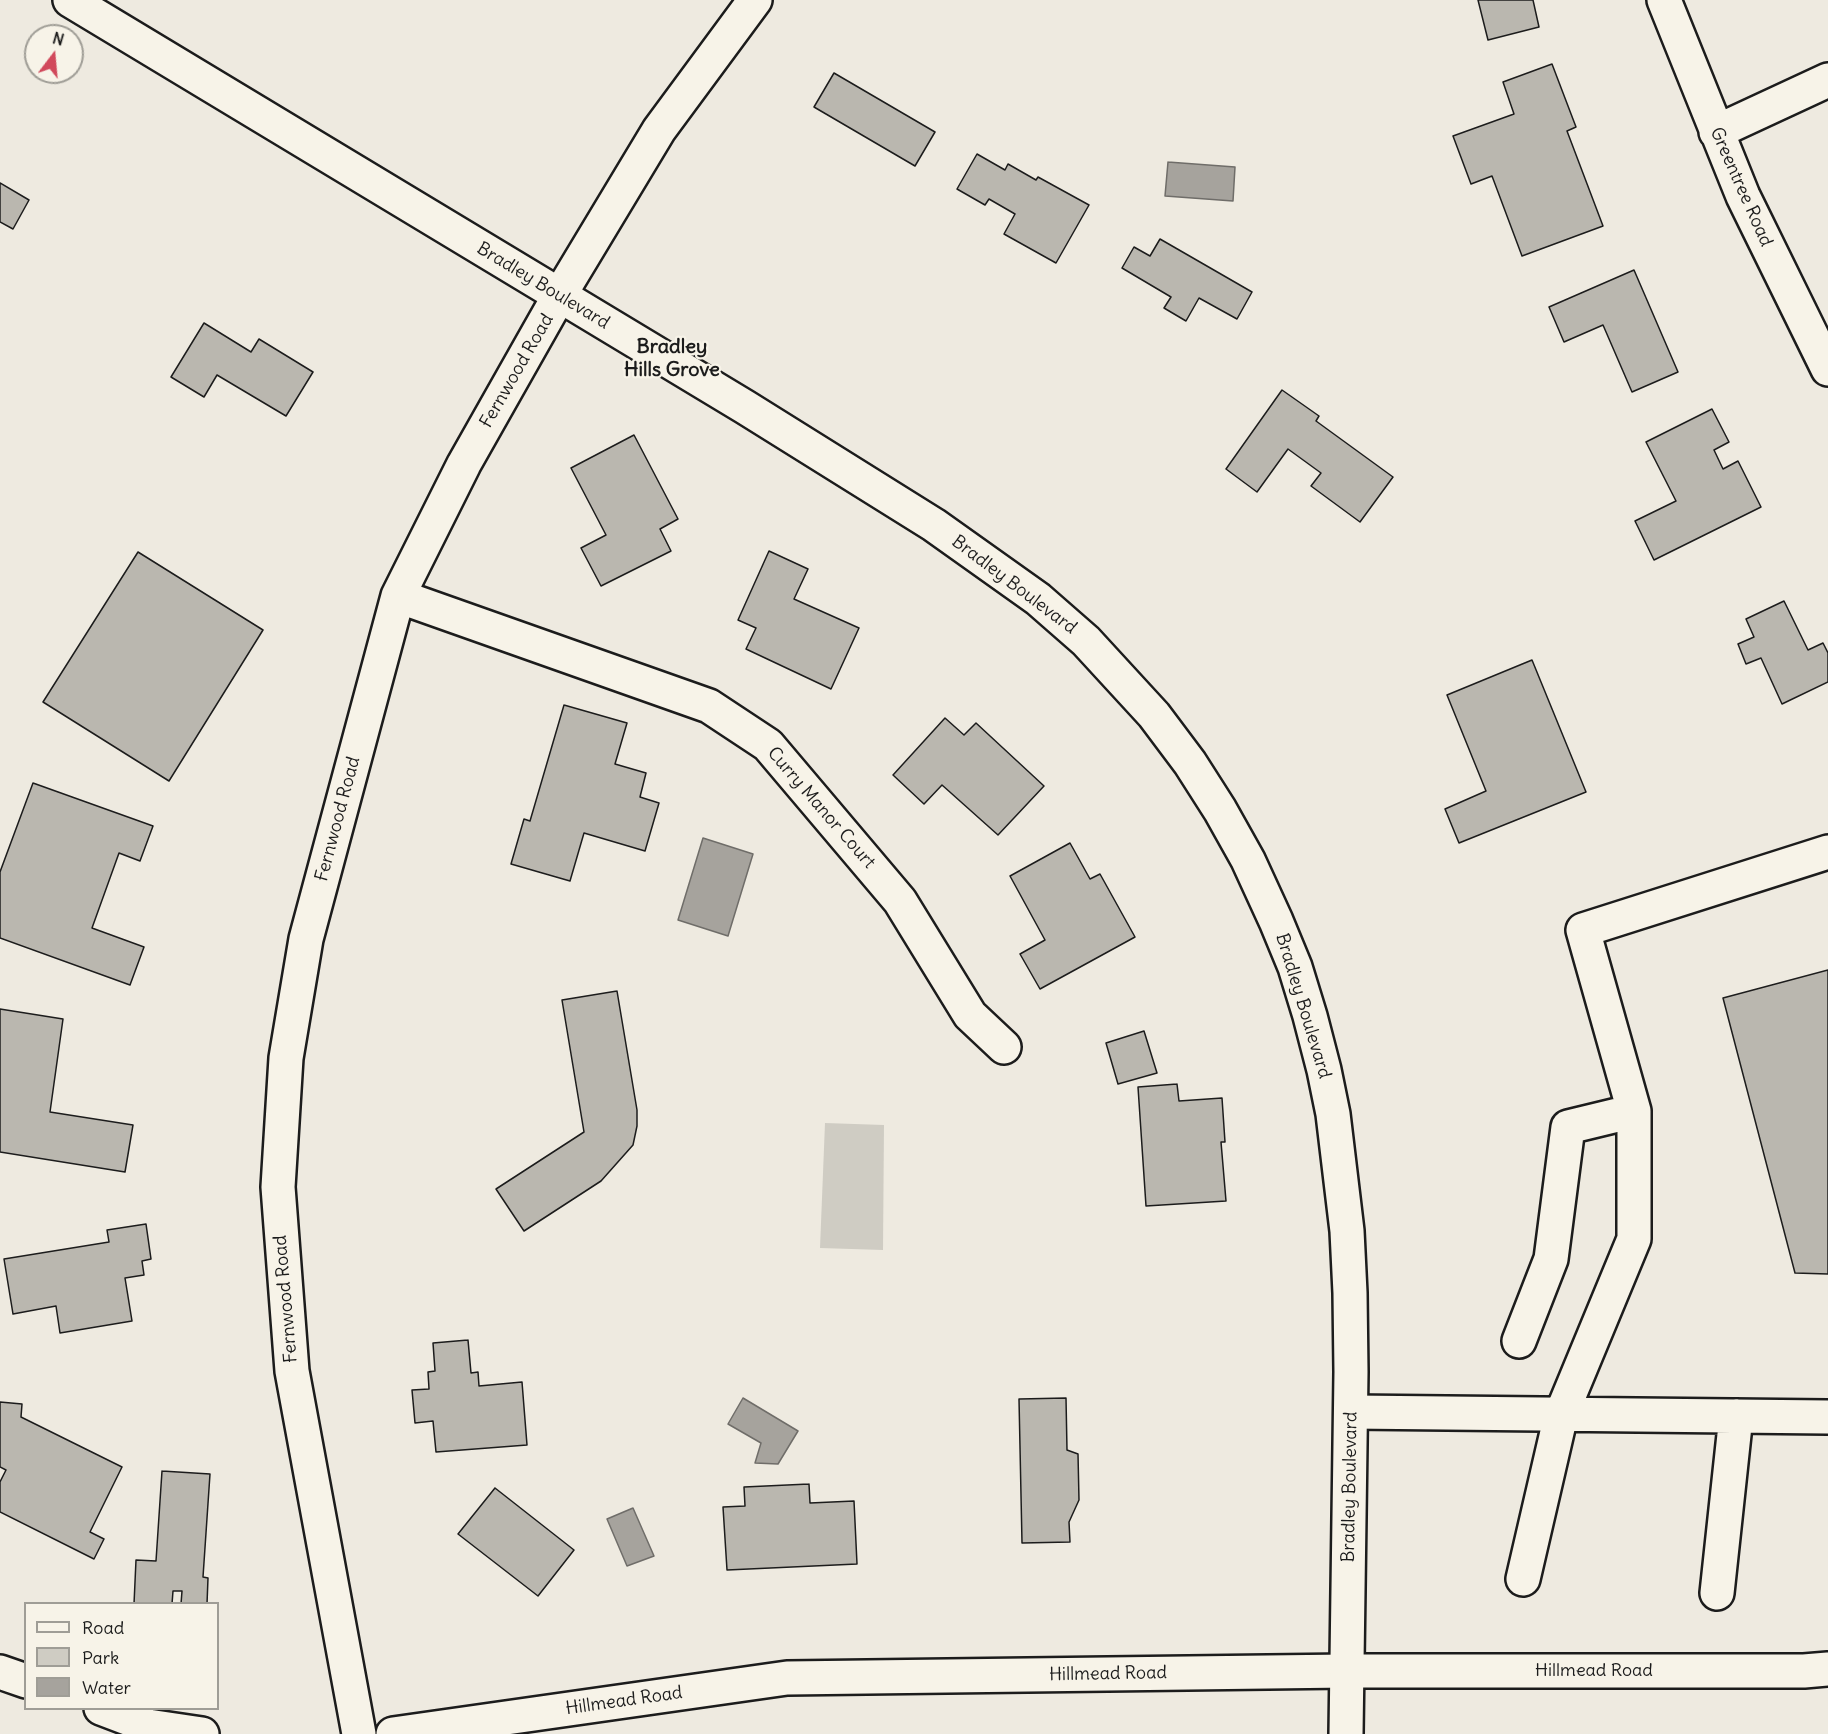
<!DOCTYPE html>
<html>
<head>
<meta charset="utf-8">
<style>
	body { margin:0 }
	#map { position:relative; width:1828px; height:1734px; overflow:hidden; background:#eeeae0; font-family:Delius,sans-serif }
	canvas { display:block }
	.legend { position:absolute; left:24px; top:1602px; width:195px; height:108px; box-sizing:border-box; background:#f7f3e8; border:2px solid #9f9d96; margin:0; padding:8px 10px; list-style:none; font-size:18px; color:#1c1c1c }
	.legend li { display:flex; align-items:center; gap:12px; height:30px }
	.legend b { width:30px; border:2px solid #9f9d96 }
	.north { position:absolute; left:24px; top:24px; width:60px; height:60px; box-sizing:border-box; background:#f7f3e8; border:2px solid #9f9d96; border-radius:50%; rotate:16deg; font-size:16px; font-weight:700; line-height:24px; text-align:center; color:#1c1c1c }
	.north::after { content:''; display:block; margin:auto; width:21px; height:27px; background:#d1495b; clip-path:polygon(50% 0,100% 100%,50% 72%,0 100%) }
</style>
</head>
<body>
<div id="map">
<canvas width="1828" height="1734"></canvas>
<ul class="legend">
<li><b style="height:8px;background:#f7f3e8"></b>Road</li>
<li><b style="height:16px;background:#cfccc3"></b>Park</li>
<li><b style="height:16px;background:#a6a39d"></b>Water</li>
</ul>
<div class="north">N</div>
</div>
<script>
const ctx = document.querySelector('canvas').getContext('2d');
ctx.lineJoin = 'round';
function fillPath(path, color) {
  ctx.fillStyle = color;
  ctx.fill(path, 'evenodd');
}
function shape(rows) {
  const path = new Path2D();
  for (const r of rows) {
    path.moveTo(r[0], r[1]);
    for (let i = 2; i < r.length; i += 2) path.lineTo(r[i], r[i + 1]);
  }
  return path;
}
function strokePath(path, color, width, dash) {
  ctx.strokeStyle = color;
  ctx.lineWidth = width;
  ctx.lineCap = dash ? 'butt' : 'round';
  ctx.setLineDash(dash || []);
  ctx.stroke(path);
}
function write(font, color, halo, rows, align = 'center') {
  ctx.font = font + ' Delius,sans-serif';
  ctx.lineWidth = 4.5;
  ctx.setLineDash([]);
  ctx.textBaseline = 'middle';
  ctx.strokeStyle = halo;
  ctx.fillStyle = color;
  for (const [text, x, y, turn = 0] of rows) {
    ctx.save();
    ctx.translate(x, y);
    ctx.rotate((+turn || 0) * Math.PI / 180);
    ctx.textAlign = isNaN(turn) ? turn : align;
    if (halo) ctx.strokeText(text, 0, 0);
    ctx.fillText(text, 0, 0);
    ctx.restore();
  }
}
fillPath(shape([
	[825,1123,884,1125,883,1250,820,1248]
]), '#cfccc3');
const water = shape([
	[1168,162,1235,167,1233,201,1165,196,1168,162],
	[703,838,753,854,728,936,678,920,703,838],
	[743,1398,798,1431,778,1464,755,1463,761,1443,728,1424,743,1398],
	[633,1508,654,1556,627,1566,607,1519,633,1508]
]);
fillPath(water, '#a6a39d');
strokePath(water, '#6f6d69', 1.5);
const building = shape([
	[1478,0,1533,0,1539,27,1488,40,1478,0],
	[1552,64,1576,127,1567,131,1603,226,1522,256,1492,176,1471,184,1453,136,1514,114,1503,82,1552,64],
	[834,73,935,132,915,166,814,107,834,73],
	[977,154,1005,170,1008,164,1036,180,1038,177,1089,205,1056,263,1004,234,1015,214,989,199,985,205,957,189,977,154],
	[0,183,29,200,13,229,0,222,0,183],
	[1160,239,1252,292,1237,319,1199,298,1186,321,1164,308,1171,297,1122,268,1134,247,1150,256,1160,239],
	[1634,270,1678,372,1632,392,1603,325,1564,342,1549,307,1634,270],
	[204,323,251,352,259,339,313,372,286,416,217,375,204,397,171,377,204,323],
	[1282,390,1319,416,1316,421,1393,477,1360,522,1311,486,1321,473,1288,449,1257,492,1226,469,1282,390],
	[1712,409,1729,442,1714,450,1723,469,1738,461,1761,507,1654,560,1635,521,1676,501,1646,442,1712,409],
	[634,435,678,519,660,529,671,551,601,586,581,548,606,535,571,468,634,435],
	[769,551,808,569,794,599,859,628,831,689,746,649,756,628,738,620,769,551],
	[138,552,263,630,169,781,43,702,138,552],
	[1784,601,1808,650,1823,643,1828,653,1828,682,1782,704,1761,658,1746,664,1738,644,1754,637,1746,619,1784,601],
	[1532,660,1586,792,1459,843,1445,809,1486,791,1447,695,1532,660],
	[564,705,627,723,615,764,646,773,640,797,659,803,645,851,584,833,570,881,511,864,524,819,530,821,564,705],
	[945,718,964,735,976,723,1044,786,998,835,942,785,924,804,893,775,945,718],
	[33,783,153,826,140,861,119,853,92,928,144,947,130,985,0,938,0,872,33,783],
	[1070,843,1090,879,1100,874,1135,937,1040,989,1020,954,1045,940,1010,876,1070,843],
	[1828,970,1828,1274,1795,1273,1723,998,1828,970],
	[617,991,637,1110,637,1126,633,1145,601,1181,524,1231,496,1189,584,1132,562,1000,617,991],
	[0,1009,63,1019,50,1112,133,1125,125,1172,0,1152,0,1009],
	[1144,1031,1157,1073,1118,1084,1106,1043,1144,1031],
	[1177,1084,1179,1101,1222,1098,1225,1142,1221,1142,1226,1201,1146,1206,1138,1087,1177,1084],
	[146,1224,151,1259,142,1261,144,1275,125,1278,132,1321,60,1333,56,1306,13,1314,4,1259,109,1242,107,1230,146,1224],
	[468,1340,471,1373,478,1372,479,1386,522,1382,527,1445,436,1452,433,1421,415,1423,412,1390,429,1389,428,1372,435,1371,433,1343,468,1340],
	[1066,1398,1067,1450,1078,1454,1079,1500,1069,1522,1070,1542,1022,1543,1019,1399,1066,1398],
	[0,1402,22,1404,21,1417,122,1467,90,1532,104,1539,94,1559,0,1512,0,1482,6,1470,0,1467,0,1402],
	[162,1471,210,1474,203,1577,208,1578,207,1604,181,1604,182,1591,173,1591,172,1604,134,1604,136,1560,156,1561,162,1471],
	[809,1484,810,1503,854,1501,857,1564,727,1570,723,1507,745,1506,744,1487,809,1484],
	[495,1488,574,1550,538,1596,458,1534,495,1488]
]);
fillPath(building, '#bab7af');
strokePath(building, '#1c1c1c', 1.5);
const minor = shape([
	[1664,0,1743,196,1828,369],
	[1716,132,1828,80],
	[398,596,709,706,768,745,900,901,970,1015,1004,1047],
	[1519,1341,1551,1259,1568,1127,1634,1111],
	[1351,1412,1828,1417],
	[1523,1579,1561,1415,1634,1239,1634,1111,1583,930,1828,852],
	[1717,1593,1736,1416],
	[0,1672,26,1681],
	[101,1708,148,1726,202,1734],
	[359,1734,292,1371,278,1187,286,1058,306,939,398,596,464,464,559,296],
	[393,1734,787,1678,1348,1671,1804,1671,1828,1669]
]);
const major = shape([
	[70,0,745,407,934,525,1038,599,1086,641,1154,715,1190,763,1220,810,1248,860,1276,921,1295,967,1310,1016,1324,1070,1333,1114,1347,1231,1350,1293,1351,1372,1346,1734],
	[559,296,659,130,755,0]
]);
strokePath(minor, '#1c1c1c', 38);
strokePath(major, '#1c1c1c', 38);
strokePath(minor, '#f7f3e8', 33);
strokePath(major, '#f7f3e8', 33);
write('18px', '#1c1c1c', '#f7f3e8', [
	["Greentree Road",1741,187,66],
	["Bradley Boulevard",543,286,31],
	["Fernwood Road",517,371,-60],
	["Bradley Boulevard",1014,585,37],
	["Curry Manor Court",821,808,49],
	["Fernwood Road",338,819,-75],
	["Bradley Boulevard",1303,1006,73],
	["Fernwood Road",286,1299,-95],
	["Bradley Boulevard",1350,1487,-89],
	["Hillmead Road",1594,1671],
	["Hillmead Road",1108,1674,-1],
	["Hillmead Road",624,1701,-8]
]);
write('bold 20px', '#1c1c1c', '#f7f3e8', [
	["Bradley",672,347],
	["Hills Grove",672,370]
]);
</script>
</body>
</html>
